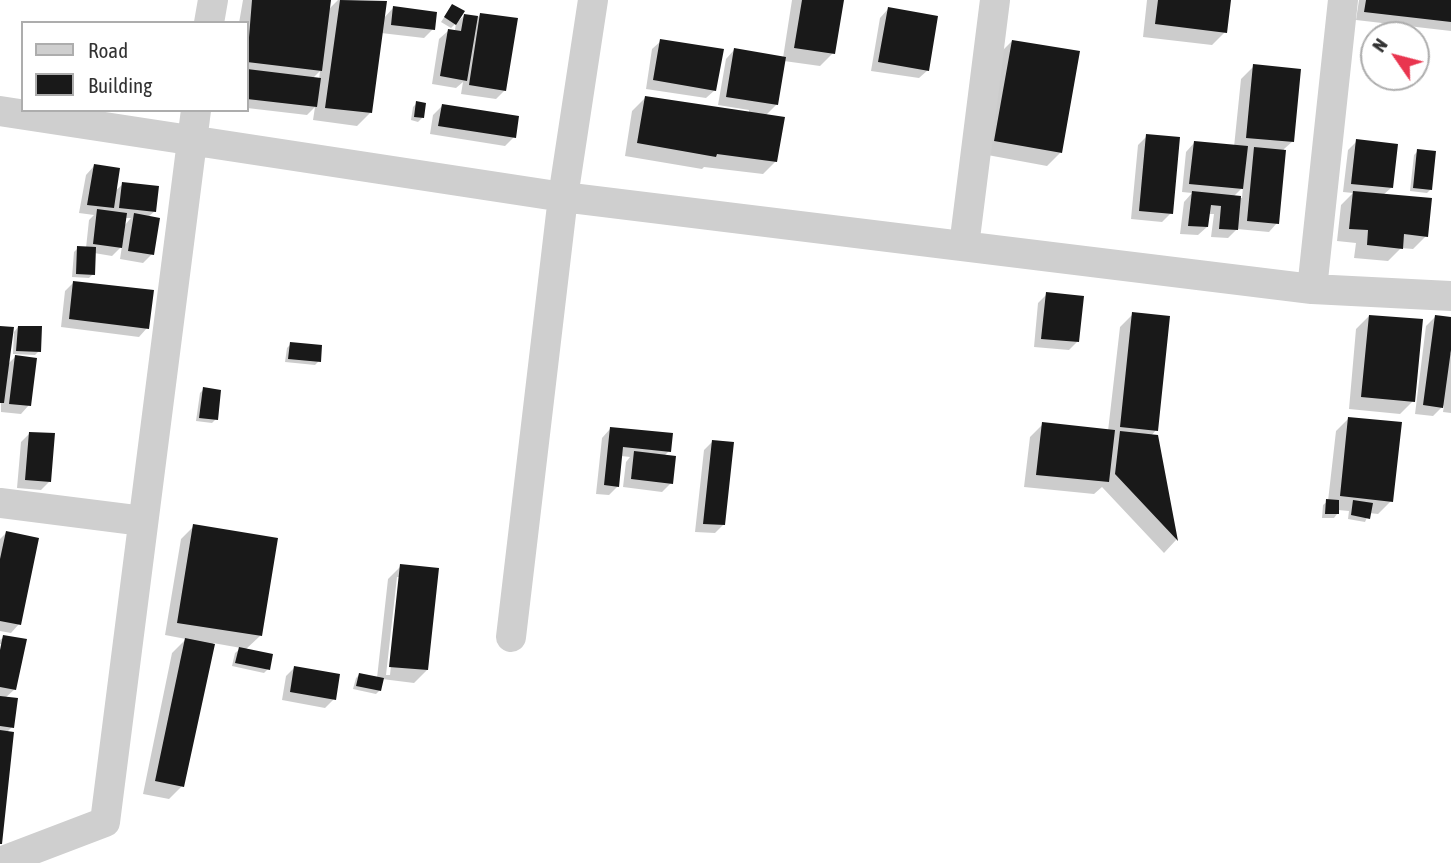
<!DOCTYPE html>
<html>
<head>
<meta charset="utf-8">
<style>
	body { margin:0 }
	#map { position:relative; width:1451px; height:863px; overflow:hidden; background:#fff; font-family:"Asap Condensed",sans-serif }
	canvas { display:block }
	.legend { position:absolute; left:21px; top:21px; width:228px; height:91px; box-sizing:border-box; background:#fff; border:2px solid #adadad; margin:0; padding:9px 12px; list-style:none; font-size:21px; color:#323232 }
	.legend li { display:flex; align-items:center; gap:14px; height:35px }
	.legend b { width:35px; border:2px solid #adadad }
	.north { position:absolute; left:1360px; top:21px; width:70px; height:70px; box-sizing:border-box; background:#fff; border:2px solid #adadad; border-radius:50%; rotate:305deg; font-size:19px; font-weight:700; line-height:28px; text-align:center; color:#323232 }
	.north::after { content:''; display:block; margin:auto; width:24px; height:32px; background:#e9354f; clip-path:polygon(50% 0,100% 100%,50% 72%,0 100%) }
</style>
</head>
<body>
<div id="map">
<canvas width="1451" height="863"></canvas>
<ul class="legend">
<li><b style="height:9px;background:#cfcfcf"></b>Road</li>
<li><b style="height:19px;background:#191919"></b>Building</li>
</ul>
<div class="north">N</div>
</div>
<script>
const ctx = document.querySelector('canvas').getContext('2d');
ctx.lineJoin = 'round';
function fillPath(path, color) {
  ctx.fillStyle = color;
  ctx.fill(path, 'evenodd');
}
function shape(rows) {
  const path = new Path2D();
  for (const r of rows) {
    path.moveTo(r[0], r[1]);
    for (let i = 2; i < r.length; i += 2) path.lineTo(r[i], r[i + 1]);
  }
  return path;
}
function strokePath(path, color, width, dash) {
  ctx.strokeStyle = color;
  ctx.lineWidth = width;
  ctx.lineCap = dash ? 'butt' : 'round';
  ctx.setLineDash(dash || []);
  ctx.stroke(path);
}
fillPath(shape([
	[243,0,329,0,328,10,338,0,385,2,383,19,393,8,433,29,424,38,381,33,370,113,357,126,313,120,315,107,307,115,247,108,247,23,239,23],
	[320,71,319,80,312,79],
	[792,0,842,0,833,53,820,66,784,61,777,104,765,116,776,161,763,174,704,167,702,169,625,156,632,111,645,98,749,113,749,110,718,105,726,59,734,50,783,58],
	[1147,0,1229,0,1225,32,1212,45,1143,37],
	[1359,0,1451,0,1451,31,1356,20],
	[888,9,928,70,919,78,871,71,880,18],
	[449,10,456,23,451,28,441,22],
	[481,14,505,90,496,99,461,94,463,82,456,88,432,84,439,39,448,31,455,30,456,23,465,15,478,17],
	[661,41,715,90,706,98,646,89,652,49],
	[1012,41,1060,153,1047,166,982,154,999,54],
	[1254,66,1293,141,1284,149,1277,223,1269,232,1237,229,1228,238,1211,237,1214,214,1208,214,1207,227,1198,235,1180,234,1184,202,1192,193,1182,192,1186,152,1194,143,1234,147,1241,79],
	[1243,187,1242,198,1233,197],
	[417,103,422,118,418,122,411,120,413,107],
	[442,106,514,137,505,146,430,134,433,115],
	[1147,136,1171,213,1162,222,1131,219,1138,145],
	[1357,141,1391,188,1383,195,1426,236,1413,249,1401,248,1388,261,1354,258,1356,243,1337,241,1341,205,1353,193,1343,192,1348,150],
	[1418,151,1431,189,1427,193,1410,191,1414,155],
	[94,166,114,192,123,184,155,211,148,217,152,254,143,263,120,259,122,246,112,256,94,253,93,274,89,278,72,277,74,252,78,248,86,248,89,220,94,215,79,213,86,175],
	[125,218,131,218,124,226],
	[74,282,147,328,139,337,61,327,65,291],
	[1047,294,1077,342,1069,350,1034,347,1038,303],
	[1133,314,1156,430,1151,436,1157,436,1176,540,1164,553,1102,487,1094,494,1024,487,1030,437,1043,424,1108,431,1120,327],
	[1369,316,1413,401,1400,414,1349,409,1356,329],
	[1435,317,1451,319,1449,356,1451,353,1451,413,1443,412,1444,405,1433,416,1415,414,1426,326],
	[18,327,39,351,35,355,13,354,14,332],
	[0,328,7,365,17,355,29,405,21,414,1,412],
	[291,344,319,361,315,365,285,362,287,348],
	[204,389,216,419,212,423,196,421,200,393],
	[1349,418,1391,501,1378,514,1369,513,1365,522,1348,519,1349,511,1338,510,1337,514,1334,518,1322,518,1323,505,1328,501,1336,431],
	[610,429,669,451,664,456,671,483,662,492,623,487,626,462,630,457,621,456,618,486,609,495,596,494,602,438],
	[30,433,49,482,41,490,17,488,21,442],
	[713,441,723,525,715,533,695,532,704,450],
	[194,526,260,636,245,650,268,669,264,673,232,666,235,653,241,648,213,643,182,786,169,799,143,794,172,653,186,639,165,635,181,539],
	[6,533,19,624,11,633,0,631,0,539],
	[401,566,427,670,414,683,382,679,380,690,376,694,353,689,356,678,359,675,377,678,388,579],
	[397,577,400,577,390,675,386,675],
	[4,637,15,689,5,698,12,727,6,733,12,733,0,844,0,659,3,644,0,644,0,640],
	[295,667,334,699,325,708,282,700,286,676]
]), '#0003');
fillPath(shape([
	[252,0,331,0,322,71,247,62],
	[340,0,387,1,372,113,325,108],
	[802,0,844,0,835,54,794,48],
	[1158,0,1231,0,1227,33,1155,24],
	[1366,0,1451,0,1451,22,1364,12],
	[452,4,465,11,456,25,444,17],
	[393,6,437,12,435,30,391,25],
	[888,7,938,16,929,71,878,62],
	[480,13,518,18,506,91,469,85],
	[464,14,478,16,467,81,440,76,448,29,461,31],
	[660,39,724,49,716,91,653,80],
	[1012,40,1080,51,1062,153,994,141],
	[734,48,786,57,778,105,726,97],
	[1253,64,1301,69,1294,142,1246,138],
	[247,69,321,78,317,107,247,99],
	[645,96,785,117,777,162,717,154,716,157,637,143],
	[416,101,426,103,424,118,414,117],
	[442,104,519,116,516,138,438,126],
	[1146,134,1180,137,1173,214,1139,211],
	[1356,139,1398,144,1393,188,1351,184],
	[1194,141,1248,146,1243,189,1189,184],
	[1254,147,1286,150,1279,224,1247,221],
	[1417,149,1436,151,1432,190,1413,188],
	[94,164,120,168,114,208,87,205],
	[122,182,159,186,156,212,119,208],
	[1192,191,1241,196,1238,230,1219,229,1221,206,1211,205,1208,227,1188,226],
	[1353,191,1432,198,1428,237,1404,234,1403,249,1367,245,1368,230,1349,229],
	[97,209,127,213,122,248,93,244],
	[134,213,160,218,154,255,128,251],
	[77,246,96,247,95,275,76,274],
	[73,281,154,290,149,329,69,319],
	[1046,292,1084,296,1079,342,1041,339],
	[1132,312,1170,316,1158,431,1120,427],
	[1369,315,1423,319,1415,402,1361,397],
	[1435,315,1451,317,1451,350,1443,408,1423,405],
	[0,326,14,327,4,403,0,403],
	[18,326,42,326,41,352,16,351],
	[290,342,322,345,321,362,288,359],
	[15,355,37,358,31,406,9,404],
	[203,387,221,390,218,420,199,418],
	[1348,417,1402,422,1393,502,1340,496],
	[1042,422,1115,430,1109,482,1036,475],
	[610,427,673,433,671,452,623,447,619,487,604,485],
	[1120,431,1158,435,1178,541,1115,474],
	[29,432,55,433,51,482,25,480],
	[712,440,734,442,725,525,703,524],
	[634,451,676,456,673,484,631,479],
	[1326,499,1339,500,1339,514,1325,514],
	[1353,500,1373,503,1370,519,1351,515],
	[193,524,278,538,262,636,177,623],
	[6,531,39,538,21,625,0,621,0,559],
	[400,564,439,568,428,670,389,667],
	[3,635,27,639,16,690,0,687,0,650],
	[185,638,215,644,184,787,155,781],
	[239,647,273,654,270,670,235,663],
	[294,666,340,674,336,700,290,692],
	[359,673,384,678,381,691,356,686],
	[0,696,18,698,14,728,0,726],
	[0,730,14,732,2,844,0,844]
]), '#191919');
strokePath(shape([
	[209,23,213,0],
	[0,111,563,197,1312,289,1451,296],
	[964,246,995,0],
	[1312,289,1343,0],
	[0,503,143,521],
	[511,637,563,197,593,0],
	[0,862,105,822,196,110]
]), '#cfcfcf', 30);
</script>
</body>
</html>
